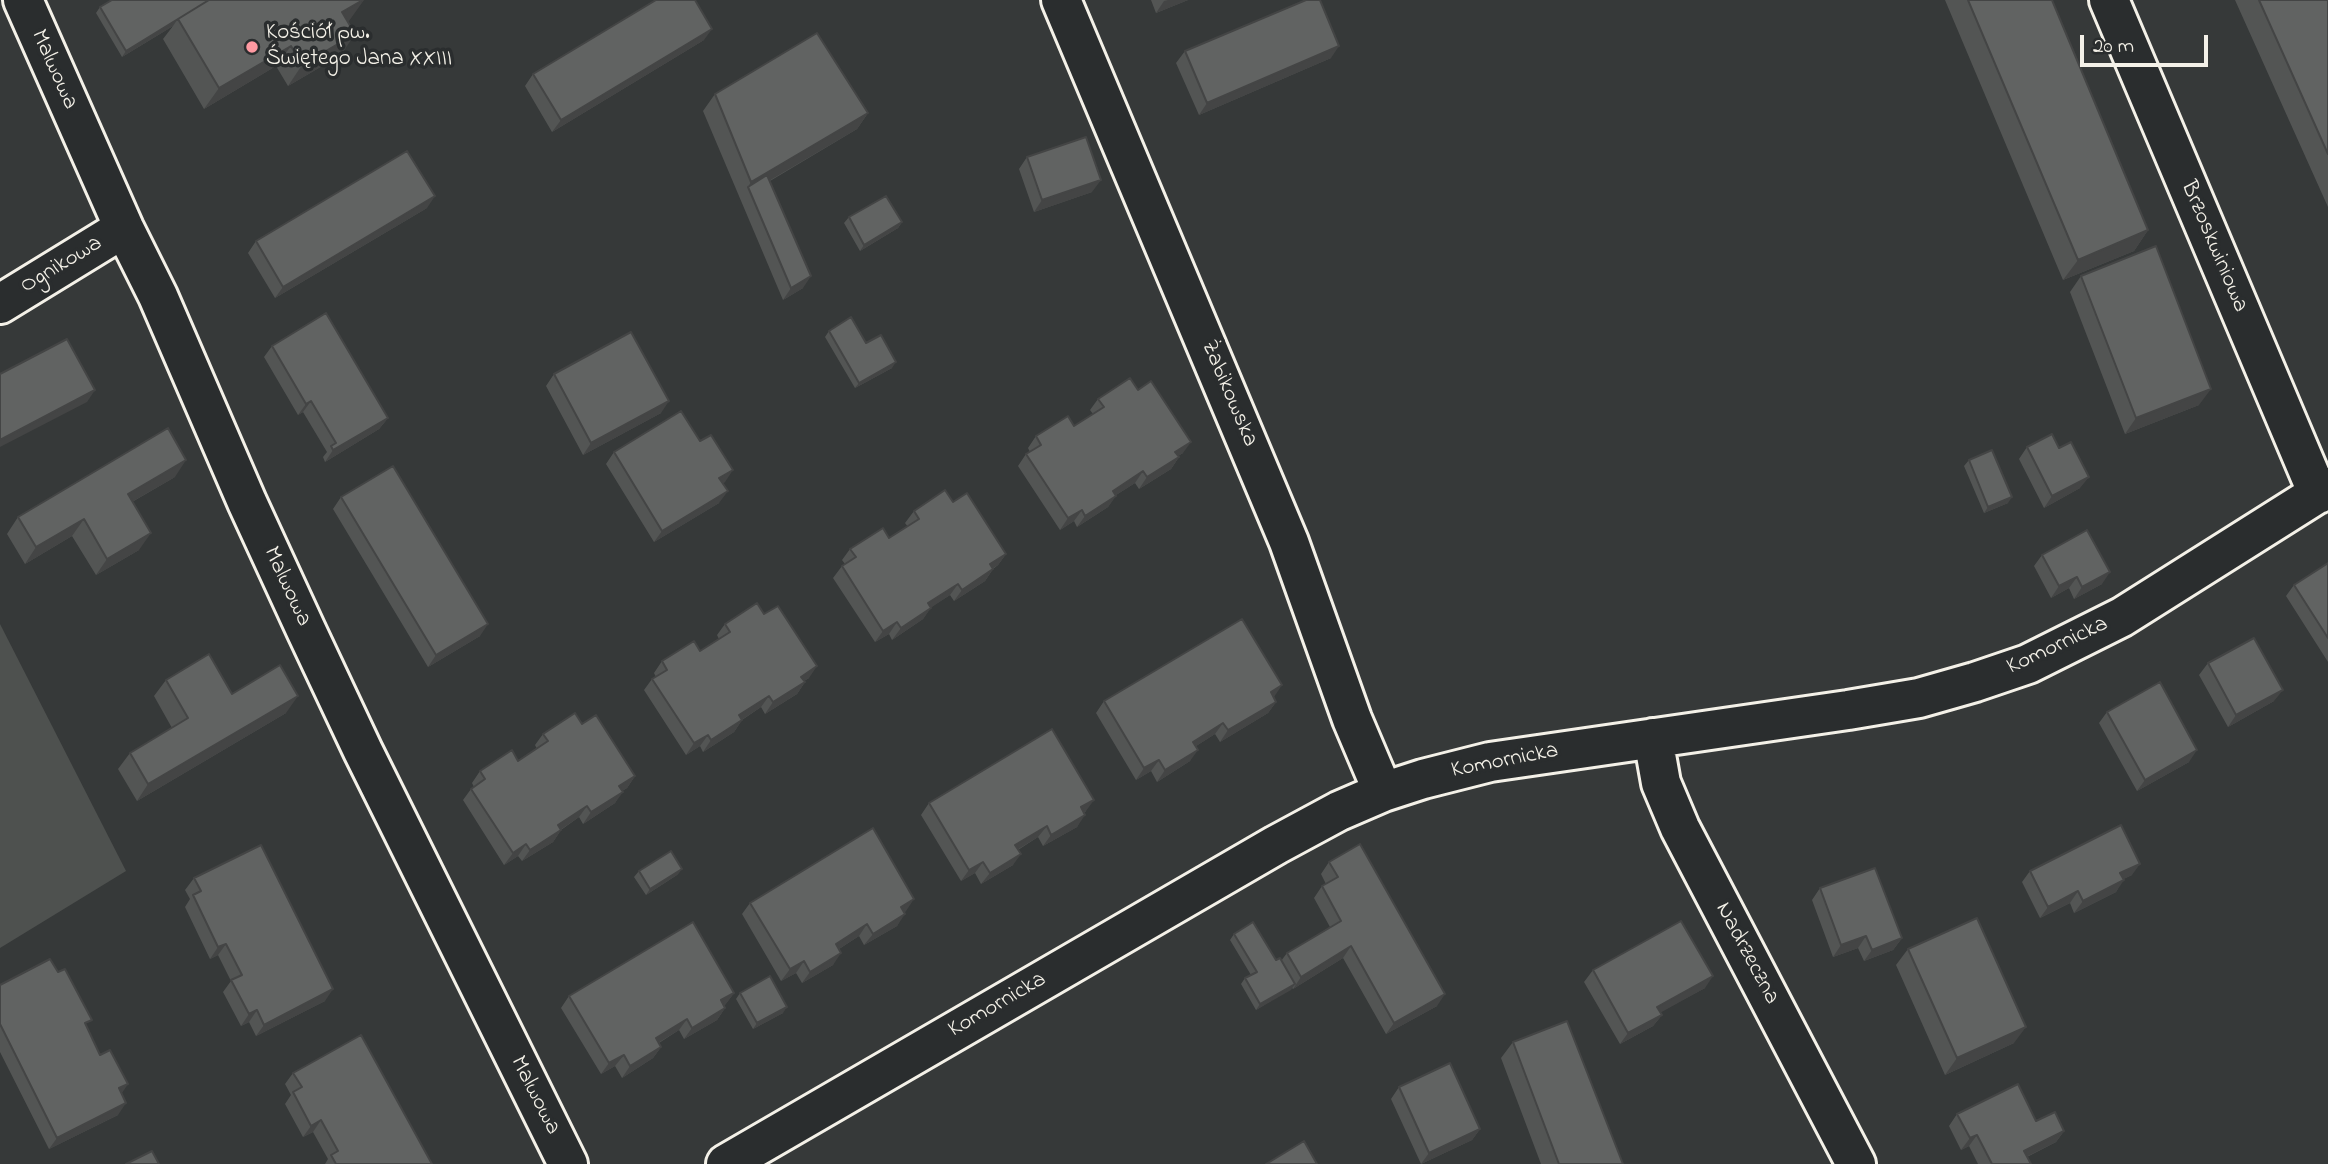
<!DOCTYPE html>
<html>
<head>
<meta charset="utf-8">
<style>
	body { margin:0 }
	#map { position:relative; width:2328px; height:1164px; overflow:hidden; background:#363939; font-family:"Indie Flower",sans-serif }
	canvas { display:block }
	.scale { position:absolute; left:2080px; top:35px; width:128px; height:32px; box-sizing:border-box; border:4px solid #f4f1e8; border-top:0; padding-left:9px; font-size:21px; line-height:24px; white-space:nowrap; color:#f4f1e8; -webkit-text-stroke:5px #2a2d2e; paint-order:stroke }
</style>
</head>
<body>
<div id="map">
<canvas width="2328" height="1164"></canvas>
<div class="scale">20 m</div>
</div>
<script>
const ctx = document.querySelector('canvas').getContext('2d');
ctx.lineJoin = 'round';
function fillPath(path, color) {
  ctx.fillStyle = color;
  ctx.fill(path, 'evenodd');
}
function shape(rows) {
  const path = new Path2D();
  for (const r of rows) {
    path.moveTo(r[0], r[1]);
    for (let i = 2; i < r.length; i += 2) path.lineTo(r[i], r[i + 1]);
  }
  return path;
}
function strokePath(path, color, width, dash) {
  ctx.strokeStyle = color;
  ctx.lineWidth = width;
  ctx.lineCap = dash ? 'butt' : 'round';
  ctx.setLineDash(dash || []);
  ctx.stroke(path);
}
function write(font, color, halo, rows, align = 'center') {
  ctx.font = font + ' "Indie Flower",sans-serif';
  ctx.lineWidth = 7;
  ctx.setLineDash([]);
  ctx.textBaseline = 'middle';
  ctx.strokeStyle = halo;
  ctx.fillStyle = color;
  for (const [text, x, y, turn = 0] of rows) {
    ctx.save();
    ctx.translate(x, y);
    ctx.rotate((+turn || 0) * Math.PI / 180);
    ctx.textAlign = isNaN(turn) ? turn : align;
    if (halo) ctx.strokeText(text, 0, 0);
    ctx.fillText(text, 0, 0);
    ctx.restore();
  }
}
fillPath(shape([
	[0,624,126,871,0,948]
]), '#4e514f');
const minor = shape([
	[23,0,124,228,158,296,247,502,306,630,363,751,568,1164],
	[1061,0,1289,542,1352,719,1383,792],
	[2109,0,2318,494],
	[0,304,124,228],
	[1653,738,1661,783,1680,828,1856,1164],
	[726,1164,1276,845,1339,811,1383,792,1423,779,1490,762,1848,710,1919,698,1975,682,2028,664,2122,617,2328,487]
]);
strokePath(minor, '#f4f1e8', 44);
strokePath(minor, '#2a2d2e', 38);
fillPath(shape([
	[1151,0,1188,0,1156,13],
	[1945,0,2052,0,2148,230,2134,251,2063,280],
	[2235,0,2328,0,2328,207],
	[100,7,349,21,348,21,341,55,288,86,276,66,204,109,163,39,173,26,122,57,96,13],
	[704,40,552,132,525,86,533,74],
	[1185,51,1331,58,1199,115,1176,63],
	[715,94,868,113,857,129,770,181,803,288,783,300,703,111],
	[1027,157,1092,192,1034,212,1019,169],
	[427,208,275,298,248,253,256,241],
	[849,217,902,222,898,228,860,251,844,223],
	[2081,276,2199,405,2125,434,2070,292],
	[829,331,866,343,892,368,855,388,825,337],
	[272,346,388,418,379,429,325,462,323,457,327,452,303,412,298,415,264,357],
	[554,374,661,413,583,455,546,386],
	[1098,399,1183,453,1178,456,1179,457,1171,469,1139,489,1135,483,1116,495,1108,507,1077,527,1074,521,1060,530,1018,466,1026,454,1030,452,1028,448,1036,436,1074,426,1093,414,1090,410],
	[2027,447,2080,488,2044,508,2019,459],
	[614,452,725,482,722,483,719,503,654,542,606,464],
	[1969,460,2008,503,1984,513,1964,466],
	[175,477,132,502,139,550,96,575,72,536,25,564,7,534,18,517],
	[341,497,480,636,428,667,333,509],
	[953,502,1006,554,998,565,993,569,985,581,954,601,950,595,931,607,923,619,892,640,889,634,875,642,833,578,842,566,845,564,842,560,850,549,889,538,908,527,905,523,914,511],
	[2042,555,2102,584,2074,599,2069,588,2051,598,2034,566],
	[2328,563,2328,662,2286,596,2294,585],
	[725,624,809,678,804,681,805,682,797,694,765,714,761,707,742,720,734,732,703,752,700,746,686,755,644,690,652,679,656,677,654,673,662,661,700,651,719,639,717,635],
	[2208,663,2274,701,2228,727,2199,675],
	[166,680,232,694,286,713,137,801,118,769,130,753,172,728,154,696],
	[1273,697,1276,702,1268,713,1220,742,1215,734,1196,746,1190,761,1157,782,1151,771,1136,780,1096,713,1104,701],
	[2107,712,2189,762,2137,791,2099,723],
	[582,724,635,776,627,788,622,791,615,803,583,824,579,817,561,830,553,842,522,861,518,856,504,865,463,800,471,789,474,787,472,783,480,771,518,761,537,749,535,745,543,734],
	[929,803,1086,811,1084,813,1077,827,1043,846,1038,837,1018,850,1013,865,981,884,975,873,961,881,921,815],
	[1329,862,1437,1006,1386,1034,1343,958,1293,989,1292,988,1256,1010,1241,984,1245,978,1251,975,1230,940,1234,934,1276,960,1281,961,1287,953,1330,927,1314,898,1322,886,1326,884,1321,874],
	[682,869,677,875,646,895,634,877,639,871],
	[2030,871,2132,875,2123,879,2116,892,2074,913,2070,903,2040,918,2022,882],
	[194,878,325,1001,256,1036,249,1022,241,1026,223,992,231,981,218,955,210,959,185,907,190,899,185,890],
	[1820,888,1902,938,1893,950,1864,961,1858,948,1833,957,1812,900],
	[750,903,906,911,904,912,897,926,864,945,859,936,839,949,833,965,802,983,796,973,781,981,742,914],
	[1908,949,2014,1043,1945,1075,1896,965],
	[1593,970,1705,988,1660,1012,1662,1015,1653,1026,1620,1044,1584,982],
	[0,985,87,1027,100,1055,122,1093,118,1115,49,1149,0,1052],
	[734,993,724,1006,725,1008,717,1020,684,1039,679,1030,659,1043,661,1047,653,1058,622,1078,615,1066,601,1074,561,1008,569,996],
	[740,993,783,1013,753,1029,736,999],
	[1513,1042,1623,1164,1541,1164,1501,1058],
	[293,1073,432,1164,325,1164,328,1159,313,1132,303,1137,285,1104,291,1095,285,1084],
	[1399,1087,1480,1129,1472,1140,1421,1164,1391,1099],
	[1957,1114,2036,1121,2064,1131,2056,1142,2027,1157,2031,1164,1978,1164,1969,1146,1961,1150,1949,1126]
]), '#535554');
fillPath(shape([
	[364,0,349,21,328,33,342,12],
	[1168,0,1188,0,1156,13,1164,1],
	[177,20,173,26,122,57,126,51],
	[712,29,704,40,552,132,561,120],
	[355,34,341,55,288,86,302,65],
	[291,46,276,66,204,109,219,88],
	[1339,46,1331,58,1199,115,1207,103],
	[868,113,857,129,750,192,748,187,751,182],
	[1101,180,1092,192,1034,212,1042,200],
	[435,196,427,208,275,298,283,287],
	[902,222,898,228,860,251,864,245],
	[2148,230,2134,251,2063,280,2078,260],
	[811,276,803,288,783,300,791,288],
	[896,362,892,368,855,388,859,383],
	[2211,389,2199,405,2125,434,2136,418],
	[95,390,87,402,0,447,0,440],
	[311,401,303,412,298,415,306,404],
	[669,401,661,413,583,455,591,443],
	[388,418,379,429,325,462,333,450],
	[1191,442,1183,453,1167,463,1175,452],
	[1179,457,1171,469,1139,489,1147,477],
	[186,460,175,477,116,511,128,494],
	[733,470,725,482,711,490,719,478],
	[1143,471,1135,483,1105,502,1113,491],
	[2089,477,2080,488,2044,508,2052,496],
	[728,491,719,503,654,542,662,531],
	[1116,496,1108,507,1077,527,1085,516],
	[2012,497,2008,503,1984,513,1988,507],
	[1082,510,1074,521,1060,530,1068,518],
	[84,519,72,536,25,564,36,547],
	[151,533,139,550,96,575,107,559],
	[1006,554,998,565,982,575,990,564],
	[993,569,985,581,954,601,962,590],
	[2110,572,2102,584,2074,599,2082,587],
	[2077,577,2069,588,2051,598,2059,586],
	[958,584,950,595,920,615,928,603],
	[931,608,923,619,892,640,901,628],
	[897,622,889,634,875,642,883,631],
	[488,624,480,636,428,667,436,655],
	[817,666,809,678,793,688,801,677],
	[805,682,797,694,765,714,773,702],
	[1282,685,1274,697,1262,704,1271,692],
	[2283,690,2274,701,2228,727,2236,715],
	[298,696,286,713,137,801,148,784],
	[769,696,761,707,731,727,739,715],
	[1276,702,1268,713,1220,742,1228,730],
	[742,720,734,732,703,752,711,740],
	[1223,723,1215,734,1185,753,1193,742],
	[708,735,700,746,686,755,694,743],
	[1198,750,1190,761,1157,782,1165,770],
	[2197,750,2189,762,2137,791,2145,780],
	[1159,760,1151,771,1136,780,1144,768],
	[635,776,627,788,611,798,619,786],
	[623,792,615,803,583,824,591,812],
	[1094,800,1086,811,1072,819,1081,807],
	[587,806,579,817,550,837,561,830,553,842,522,861,530,850,558,825],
	[1085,815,1077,827,1043,846,1051,835],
	[1047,826,1038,837,1007,856,1015,845],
	[526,844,518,856,504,865,513,853],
	[1021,854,1013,865,981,884,990,873],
	[983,862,975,873,961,881,969,870],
	[2140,864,2132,875,2112,885,2120,873],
	[682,869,677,875,646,895,650,889],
	[2124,880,2116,892,2074,913,2083,901],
	[2078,891,2070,903,2040,918,2048,907],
	[914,899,906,911,893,918,901,907],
	[905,914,897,926,864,945,873,934],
	[867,924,859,936,828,956,836,944],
	[1866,936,1858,948,1833,957,1841,945],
	[1902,938,1893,950,1864,961,1872,950],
	[226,944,218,955,210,959,218,947],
	[1351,946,1343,958,1293,989,1301,977],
	[841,953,833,965,802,983,810,972],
	[804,961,796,973,781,981,790,969],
	[1713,976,1705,988,1649,1019,1657,1007],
	[1295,984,1291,990,1256,1010,1260,1004],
	[333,989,325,1001,256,1036,264,1025],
	[734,993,726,1004,713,1012,721,1000],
	[1445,994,1437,1006,1386,1034,1394,1023],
	[787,1007,783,1013,753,1029,757,1023],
	[725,1008,717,1020,684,1039,692,1028],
	[257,1010,249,1022,241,1026,249,1014],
	[1662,1015,1653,1026,1620,1044,1628,1033],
	[687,1019,679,1030,648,1049,656,1038],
	[2026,1027,2014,1043,1945,1075,1957,1058],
	[661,1047,653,1058,622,1078,630,1066],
	[624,1055,615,1066,601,1074,609,1063],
	[128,1084,120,1096,119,1088],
	[126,1103,118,1115,49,1149,57,1138],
	[321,1120,313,1132,303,1137,311,1126],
	[1480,1129,1472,1140,1421,1164,1429,1153],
	[2064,1131,2056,1142,2016,1162,2024,1151],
	[1977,1135,1969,1146,1961,1150,1970,1138]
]), '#444545');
const building = shape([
	[112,0,209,0,126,51,100,7,112,0],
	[209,0,363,0,342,12,355,34,302,65,291,46,219,88,178,19,209,0],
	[656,0,695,0,712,29,561,120,533,74,656,0],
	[1306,0,1320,0,1339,46,1207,103,1185,51,1306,0],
	[1968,0,2052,0,2148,230,2078,260,1968,0],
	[2259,0,2328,0,2328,154,2259,0],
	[817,33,868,113,751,182,715,94,817,33],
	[1086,137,1101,180,1042,200,1027,157,1086,137],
	[407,151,435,196,283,287,256,241,407,151],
	[767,175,811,276,791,288,748,187,767,175],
	[886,196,902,222,864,245,849,217,886,196],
	[2156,246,2211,389,2136,418,2081,276,2156,246],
	[326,313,388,418,333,450,331,446,336,443,311,401,306,404,272,346,326,313],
	[851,317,866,343,881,335,896,362,859,383,829,331,851,317],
	[631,332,669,401,591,443,554,374,631,332],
	[67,339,95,390,0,440,0,374,67,339],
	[1130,378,1138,390,1151,381,1191,442,1175,452,1179,457,1147,477,1143,471,1113,491,1116,496,1085,516,1082,510,1068,518,1026,454,1041,445,1036,436,1068,416,1074,426,1104,407,1098,399,1130,378],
	[681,411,700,441,711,435,733,470,719,478,728,491,662,531,614,452,681,411],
	[168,428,186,460,128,494,151,533,107,559,84,519,36,547,18,517,168,428],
	[2052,434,2059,448,2071,442,2089,477,2052,496,2027,447,2052,434],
	[1992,450,2012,497,1988,507,1969,460,1992,450],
	[393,466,488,624,436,655,341,497,393,466],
	[945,490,953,502,967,493,1006,554,990,564,993,569,962,590,958,584,928,603,931,608,901,628,897,622,883,631,842,566,856,557,850,549,883,528,889,538,919,519,914,511,945,490],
	[2087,530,2110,572,2082,587,2077,577,2059,586,2042,555,2087,530],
	[2328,563,2328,638,2294,585,2328,563],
	[757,603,764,614,778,606,817,666,801,677,805,682,773,702,769,696,739,715,742,720,711,740,708,735,694,743,652,679,667,670,662,661,694,641,700,651,730,632,725,624,757,603],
	[1242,619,1282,685,1271,692,1276,702,1228,730,1223,723,1193,742,1198,750,1165,770,1159,760,1144,768,1104,701,1242,619],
	[2254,638,2283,690,2236,715,2208,663,2254,638],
	[209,654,232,694,280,665,298,696,148,784,130,753,188,718,166,680,209,654],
	[2160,682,2197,750,2145,780,2107,712,2160,682],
	[575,713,582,724,596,715,635,776,619,786,623,792,591,812,587,806,558,825,561,830,530,850,526,844,513,853,471,789,485,779,480,771,512,750,518,761,548,741,543,734,575,713],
	[1052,729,1094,800,1081,807,1085,815,1051,835,1047,826,1015,845,1021,854,990,873,983,862,969,870,929,803,1052,729],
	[2121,825,2140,864,2120,873,2124,880,2083,901,2078,891,2048,907,2030,871,2121,825],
	[873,828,914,899,901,907,905,914,873,934,867,924,836,944,841,953,810,972,804,961,790,969,750,903,873,828],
	[1360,844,1445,994,1394,1023,1351,946,1301,977,1287,953,1341,921,1322,886,1338,877,1329,862,1360,844],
	[261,845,333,989,264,1025,257,1010,249,1014,231,980,242,975,226,944,218,947,193,895,201,891,194,878,261,845],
	[671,851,682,869,650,889,639,871,671,851],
	[1875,868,1902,938,1872,950,1866,936,1841,945,1820,888,1875,868],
	[1977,918,2026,1027,1957,1058,1908,949,1977,918],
	[1681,921,1713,976,1657,1007,1662,1015,1628,1033,1593,970,1681,921],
	[693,922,734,993,721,1000,725,1008,692,1028,687,1019,656,1038,661,1047,630,1066,624,1055,609,1063,569,996,693,922],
	[1253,922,1276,960,1280,958,1295,984,1260,1004,1245,978,1257,972,1234,934,1253,922],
	[50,959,58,972,65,969,92,1020,85,1023,100,1055,110,1050,128,1084,119,1088,126,1103,57,1138,0,1024,0,985,50,959],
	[770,976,787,1007,757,1023,740,993,770,976],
	[1567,1021,1623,1164,1559,1164,1513,1042,1567,1021],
	[361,1035,432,1164,336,1164,331,1155,338,1151,321,1120,311,1126,293,1092,302,1087,293,1073,361,1035],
	[1450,1063,1480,1129,1429,1153,1399,1087,1450,1063],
	[2018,1084,2036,1121,2055,1112,2064,1131,2024,1151,2031,1164,1992,1164,1977,1135,1970,1138,1957,1114,2018,1084],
	[1304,1141,1317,1164,1266,1164,1304,1141],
	[152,1151,159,1164,126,1164,152,1151]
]);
fillPath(building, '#616362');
strokePath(building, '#444545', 2);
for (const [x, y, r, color] of [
	[252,47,7,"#ff9aa2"]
]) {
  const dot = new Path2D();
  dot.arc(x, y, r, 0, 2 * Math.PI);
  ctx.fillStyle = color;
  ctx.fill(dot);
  strokePath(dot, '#2a2d2e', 2.5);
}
write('23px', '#f4f1e8', '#2a2d2e', [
	["Kościół pw.",266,34],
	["Świętego Jana XXIII",266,60]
], 'left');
write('23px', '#f4f1e8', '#2a2d2e', [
	["Malwowa",53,70,66],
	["Brzoskwiniowa",2213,247,67],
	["Ognikowa",62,266,-31],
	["Żabikowska",1228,394,67],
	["Malwowa",286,587,65],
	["Komornicka",2058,647,-25],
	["Komornicka",1505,762,-11],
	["Nadrzeczna",1746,954,62],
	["Komornicka",998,1006,-30],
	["Malwowa",534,1096,63]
]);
</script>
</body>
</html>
